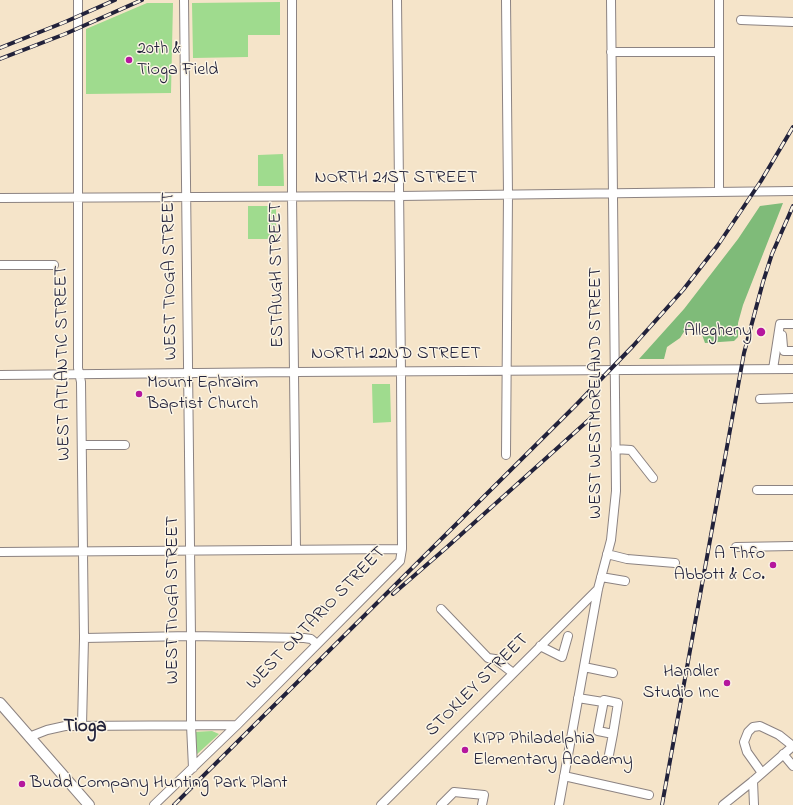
<!DOCTYPE html>
<html>
<head>
<meta charset="utf-8">
<style>
	body { margin:0 }
	canvas { display:block; background:#f5e4c9 }
</style>
</head>
<body>
<canvas width="793" height="805"></canvas>
<script>
const ctx = document.querySelector('canvas').getContext('2d');
ctx.lineJoin = 'round';
function fillPath(path, color) {
  ctx.fillStyle = color;
  ctx.fill(path, 'evenodd');
}
function shape(rows) {
  const path = new Path2D();
  for (const r of rows) {
    path.moveTo(r[0], r[1]);
    for (let i = 2; i < r.length; i += 2) path.lineTo(r[i], r[i + 1]);
  }
  return path;
}
function strokePath(path, color, width, dash) {
  ctx.strokeStyle = color;
  ctx.lineWidth = width;
  ctx.lineCap = dash ? 'butt' : 'round';
  ctx.setLineDash(dash || []);
  ctx.stroke(path);
}
function write(font, color, halo, rows, align = 'center') {
  ctx.font = font + ' "Indie Flower",sans-serif';
  ctx.lineWidth = 3;
  ctx.setLineDash([]);
  ctx.textBaseline = 'middle';
  ctx.strokeStyle = halo;
  ctx.fillStyle = color;
  for (const [text, x, y, turn = 0] of rows) {
    ctx.save();
    ctx.translate(x, y);
    ctx.rotate((+turn || 0) * Math.PI / 180);
    ctx.textAlign = isNaN(turn) ? turn : align;
    if (halo) ctx.strokeText(text, 0, 0);
    ctx.fillText(text, 0, 0);
    ctx.restore();
  }
}
fillPath(shape([
	[280,2,280,35,248,35,248,57,193,58,192,3],
	[147,3,173,3,171,93,86,94,86,29],
	[283,154,284,186,258,186,258,155],
	[248,206,276,206,276,239,248,239],
	[372,384,390,384,391,422,373,423],
	[212,731,219,734,195,756,194,732]
]), '#9fdb8e');
fillPath(shape([
	[783,203,743,305,738,323,738,337,734,341,705,343,699,326,687,327,680,338,667,347,664,359,639,359,684,309,738,239,760,206]
]), '#7fbb79');
const minor = shape([
	[78,0,78,368,81,382,84,638,82,726],
	[184,0,191,636,191,725,193,768],
	[292,0,292,196,296,549],
	[719,0,719,192],
	[741,20,793,22],
	[611,52,718,52],
	[0,198,399,196,793,191],
	[0,265,54,265],
	[782,335,783,347,784,351,793,351],
	[773,369,780,324,793,324],
	[0,375,295,372,793,369],
	[760,399,793,398],
	[82,445,125,445],
	[615,449,631,450,653,478],
	[506,455,508,194,506,0],
	[757,490,793,490],
	[736,547,793,546],
	[0,552,402,549],
	[607,554,627,559,675,563],
	[601,577,625,581],
	[441,609,488,658,495,659,513,673],
	[84,638,191,636,304,638,311,639,317,644],
	[540,646,562,657,568,636],
	[584,667,613,673],
	[578,698,603,702],
	[604,700,618,703,613,734,598,731,604,700],
	[29,737,47,730,65,726,237,725],
	[783,754,793,766],
	[608,760,613,734],
	[762,773,747,752,744,742,748,732,753,727,760,726,779,735,793,746],
	[564,776,649,795],
	[753,781,754,805],
	[154,805,237,725,400,561,402,549,401,372,397,0],
	[381,805,598,589],
	[441,805,454,792,484,795,482,805],
	[559,805,598,589,611,540,616,491,611,0],
	[723,805,753,781,793,746]
]);
const major = shape([
	[0,703,89,805]
]);
strokePath(minor, '#8c8382', 10);
strokePath(major, '#8c8382', 12);
strokePath(minor, '#fff', 8);
strokePath(major, '#fff', 10);
const rail = shape([
	[0,48,65,22,115,0],
	[0,59,65,34,142,0],
	[393,594,446,548,592,417],
	[174,805,575,406,633,346,683,290,718,245,761,181,793,127],
	[662,805,744,353,763,282,772,254,793,206]
]);
strokePath(rail, '#22223b', 4);
strokePath(rail, '#fcf5e5', 2.5, [8]);
for (const [x, y, r, color] of [
	[129,60,4,"#b5179e"],
	[761,332,5,"#b5179e"],
	[139,394,4,"#b5179e"],
	[773,565,4,"#b5179e"],
	[727,683,4,"#b5179e"],
	[465,750,4,"#b5179e"],
	[22,784,4,"#b5179e"]
]) {
  const dot = new Path2D();
  dot.arc(x, y, r, 0, 2 * Math.PI);
  ctx.fillStyle = color;
  ctx.fill(dot);
  strokePath(dot, '#fcf5e5', 1.5);
}
write('18px', '#22223b', '#fcf5e5', [
	["20th &",137,50],
	["Tioga Field",137,71],
	["Allegheny",752,332,"right"],
	["Mount Ephraim",147,384],
	["Baptist Church",147,405],
	["A Thfo",765,555,"right"],
	["Abbott & Co.",765,576,"right"],
	["Handler",719,673,"right"],
	["Studio Inc",719,694,"right"],
	["KIPP Philadelphia",473,740],
	["Elementary Academy",473,761],
	["Budd Company Hunting Park Plant",30,784]
], 'left');
write('18px', '#22223b', '#fcf5e5', [
	["NORTH 21ST STREET",396,179],
	["ESTAUGH STREET",278,275,-91],
	["WEST TIOGA STREET",171,276,-91],
	["NORTH 22ND STREET",396,355],
	["WEST ATLANTIC STREET",64,363,-91],
	["WEST WESTMORELAND STREET",597,393,-90],
	["WEST TIOGA STREET",174,600,-90],
	["WEST ONTARIO STREET",317,619,-46],
	["STOKLEY STREET",478,686,-45]
]);
write('bold 19px', '#22223b', '#fcf5e5', [
	["Tioga",85,728]
]);
</script>
</body>
</html>
